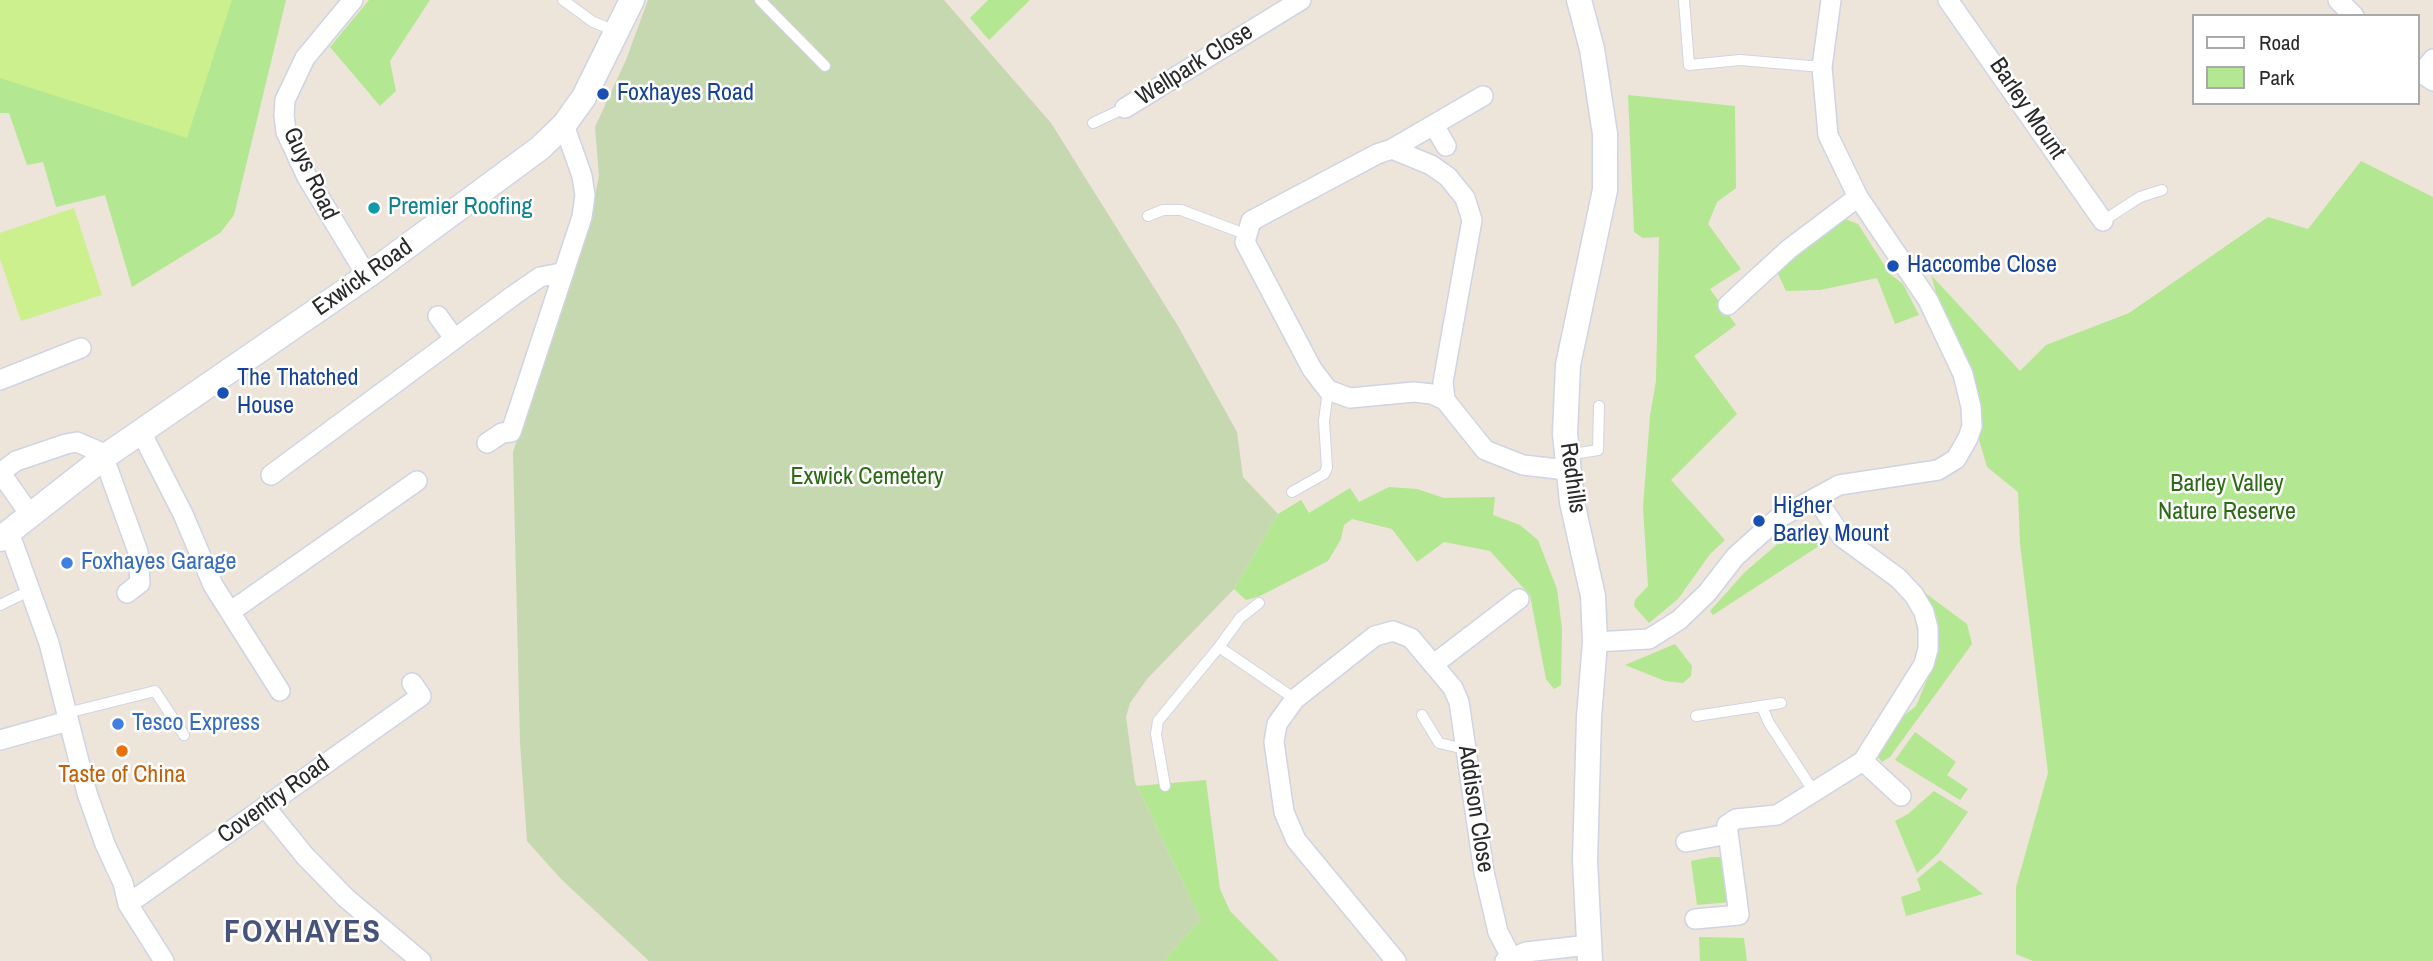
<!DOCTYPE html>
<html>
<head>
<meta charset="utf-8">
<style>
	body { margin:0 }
	#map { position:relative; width:2433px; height:961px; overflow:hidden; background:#ede4da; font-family:"Archivo Narrow",sans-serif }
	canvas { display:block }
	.legend { position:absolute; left:2192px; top:14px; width:228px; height:91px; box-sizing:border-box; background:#fff; border:2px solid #a9a9a9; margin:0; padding:9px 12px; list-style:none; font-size:21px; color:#292929 }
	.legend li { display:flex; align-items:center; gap:14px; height:35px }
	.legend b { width:35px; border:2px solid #a9a9a9 }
</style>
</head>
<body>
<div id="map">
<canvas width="2433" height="961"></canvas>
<ul class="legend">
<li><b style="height:9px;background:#fff"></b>Road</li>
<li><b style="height:19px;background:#b4e792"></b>Park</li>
</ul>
</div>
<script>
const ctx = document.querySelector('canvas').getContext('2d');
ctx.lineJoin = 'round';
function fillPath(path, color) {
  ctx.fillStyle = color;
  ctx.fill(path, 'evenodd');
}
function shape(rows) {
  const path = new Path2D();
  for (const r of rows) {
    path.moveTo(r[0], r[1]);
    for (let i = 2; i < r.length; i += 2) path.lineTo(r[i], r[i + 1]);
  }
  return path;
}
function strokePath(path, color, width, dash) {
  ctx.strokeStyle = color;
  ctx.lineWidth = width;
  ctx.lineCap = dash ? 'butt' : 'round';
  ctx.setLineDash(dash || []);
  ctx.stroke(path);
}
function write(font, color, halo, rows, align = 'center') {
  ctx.font = font + ' "Archivo Narrow",sans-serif';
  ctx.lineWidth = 5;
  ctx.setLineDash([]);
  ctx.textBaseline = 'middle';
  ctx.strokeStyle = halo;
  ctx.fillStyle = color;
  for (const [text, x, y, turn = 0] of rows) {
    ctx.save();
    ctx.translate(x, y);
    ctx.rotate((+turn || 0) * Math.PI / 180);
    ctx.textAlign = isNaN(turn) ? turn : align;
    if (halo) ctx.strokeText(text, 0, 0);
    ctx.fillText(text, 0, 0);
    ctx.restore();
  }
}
fillPath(shape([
	[0,0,286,0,234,215,220,233,132,287,105,195,56,207,43,162,27,165,9,113,0,113],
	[369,0,430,0,390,61,396,91,380,106,330,47],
	[988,0,1030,0,989,40,970,18],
	[1628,95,1735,106,1736,188,1717,202,1708,224,1741,269,1710,289,1736,325,1694,356,1737,414,1671,480,1725,540,1710,554,1678,599,1649,623,1634,606,1635,600,1648,586,1643,507,1650,416,1656,381,1659,237,1643,238,1634,232],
	[2361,161,2433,197,2433,961,2033,961,2016,954,2016,887,2048,773,2020,544,2018,492,1987,467,1931,275,2020,371,2046,345,2129,313,2268,217,2308,229],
	[1845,219,1858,224,1890,274,1903,284,1919,315,1895,324,1877,278,1820,290,1786,291,1778,274,1781,266],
	[1389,487,1417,489,1444,498,1495,497,1493,515,1520,525,1538,540,1557,589,1562,629,1561,685,1554,689,1546,679,1530,595,1490,551,1444,542,1417,562,1392,529,1352,519,1344,525,1341,539,1328,561,1260,596,1246,600,1234,589,1278,514,1301,500,1309,513,1350,488,1359,502],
	[1797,527,1813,530,1825,542,1713,615,1710,611,1745,572],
	[1921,590,1967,624,1972,644,1890,757,1882,762,1877,756,1896,722,1916,706,1939,651,1937,618,1932,604],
	[1675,644,1692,666,1691,676,1683,683,1665,681,1625,665],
	[1915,732,1956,762,1947,775,1968,789,1960,800,1895,760],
	[1206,780,1220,889,1230,911,1279,961,1163,961,1201,920,1137,786],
	[1934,791,1968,812,1939,853,1917,873,1895,821,1908,814],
	[1711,857,1720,857,1725,864,1731,902,1697,905,1691,861],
	[1940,860,1983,894,1906,916,1901,897,1921,890,1917,879],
	[1699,937,1744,938,1747,961,1700,961]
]), '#b4e792');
fillPath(shape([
	[648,0,944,0,1051,123,1178,326,1237,432,1243,477,1278,514,1234,589,1147,679,1130,703,1126,717,1135,782,1201,920,1163,961,649,961,561,879,527,841,520,742,513,452,589,224,599,176,595,127,626,60]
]), '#c5d8b0');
fillPath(shape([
	[0,0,232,0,187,138,0,78],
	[74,208,102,295,21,321,0,259,0,233]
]), '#cbf08d');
const service = shape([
	[563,0,593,22,616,31],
	[760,0,825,66],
	[1684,0,1689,65,1740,60,1822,67],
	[1093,123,1125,108],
	[1148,216,1163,210,1181,210,1245,234],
	[2103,221,2140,197,2162,190],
	[1567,455,1598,450,1599,406],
	[1292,492,1324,474,1327,468,1324,421,1328,390],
	[0,605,31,590],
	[1219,647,1240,618,1259,603],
	[1762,707,1769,723,1814,792],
	[67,713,155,691,184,735],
	[1422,715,1439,743,1465,749],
	[1696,716,1781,703],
	[1165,786,1156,734,1158,721,1219,647,1295,699]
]);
const minor = shape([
	[353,0,305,58,285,100,284,115,286,132,307,177,367,276],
	[1948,0,2103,221],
	[2338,0,2354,16],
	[2417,70,2433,81],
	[2422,73,2433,59],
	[1483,96,1392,149,1377,154,1251,221,1245,242,1312,369,1328,390,1350,398,1414,392,1432,394,1445,400,1485,450,1523,465,1567,470],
	[1125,108,1301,0],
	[1434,125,1446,146],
	[1392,149,1431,165,1448,177,1465,198,1472,220,1443,382,1445,400],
	[1728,305,1789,249,1858,197],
	[438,316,454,338],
	[0,380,81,348],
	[141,432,183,514,213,585,280,691],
	[487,443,502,433,511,432,582,217,585,195,582,176,564,125],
	[104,458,138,552,140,583,127,593],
	[0,472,31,516],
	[0,473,16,461,66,444,77,442,107,455],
	[271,475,514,295,540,277,561,273],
	[9,532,49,643,87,793,105,844,123,883,128,904,164,961],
	[230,612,417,481],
	[1595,642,1649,639,1679,620,1707,593,1735,557,1777,519,1839,485,1938,470,1956,459,1968,438,1972,426,1971,407,1963,374,1928,300,1858,197,1828,135,1822,67,1831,0],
	[1434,664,1519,599],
	[0,740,68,721],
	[1863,761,1901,796],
	[266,808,305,856,346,898,421,961],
	[1686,842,1728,834],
	[128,904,421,696,412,683],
	[1695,919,1739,915,1727,825,1736,819,1777,815,1863,761,1924,664,1928,649,1928,628,1924,612,1914,595,1898,578,1842,537,1816,498],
	[1396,961,1296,840,1284,812,1274,742,1277,724,1295,699,1375,636,1393,631,1411,638,1453,688,1459,702,1484,872,1498,932,1511,957],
	[1505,961,1526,952,1589,945]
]);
const tertiary = shape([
	[1579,0,1592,49,1605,134,1605,190,1568,365,1565,434,1572,502,1593,596,1595,642,1589,717,1585,861,1590,961],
	[0,539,107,455,367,276,540,148,564,125,584,97,632,0]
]);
strokePath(service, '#cfd4e4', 12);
strokePath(minor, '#cfd4e4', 22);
strokePath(tertiary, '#cfd4e4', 27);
strokePath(service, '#fff', 10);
strokePath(minor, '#fff', 19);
strokePath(tertiary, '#fff', 24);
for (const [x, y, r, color] of [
	[603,94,7,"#1a4fb4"],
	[374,208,7,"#0f9aa8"],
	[1893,266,7,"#1a4fb4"],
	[223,393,7,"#1a4fb4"],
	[1759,521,7,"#1a4fb4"],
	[67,563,7,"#3f7fe0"],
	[118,724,7,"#3f7fe0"],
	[122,751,7,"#e8710a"]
]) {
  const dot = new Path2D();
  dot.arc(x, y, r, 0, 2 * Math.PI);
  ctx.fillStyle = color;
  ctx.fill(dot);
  strokePath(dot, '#fff', 2.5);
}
write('24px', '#292929', '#fff', [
	["Wellpark Close",1195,65,-32],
	["Barley Mount",2027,109,56],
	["Guys Road",310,174,65],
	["Exwick Road",363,278,-35],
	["Redhills",1572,478,82],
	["Coventry Road",274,800,-36],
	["Addison Close",1475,809,81]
]);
write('24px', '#164399', '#fff', [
	["Foxhayes Road",617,94],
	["Haccombe Close",1907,266],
	["The Thatched",237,379],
	["House",237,407],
	["Higher",1773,507],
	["Barley Mount",1773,535]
], 'left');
write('24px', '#0d838f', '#fff', [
	["Premier Roofing",388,208]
], 'left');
write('24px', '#2b6b15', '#fff', [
	["Exwick Cemetery",867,478],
	["Barley Valley",2227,485],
	["Nature Reserve",2227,513]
]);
write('24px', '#366cbe', '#fff', [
	["Foxhayes Garage",81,563],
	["Tesco Express",132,724]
], 'left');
write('24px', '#c56008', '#fff', [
	["Taste of China",122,776]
]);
ctx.letterSpacing = '2px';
write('bold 32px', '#47537d', '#fff', [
	["FOXHAYES",303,933]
]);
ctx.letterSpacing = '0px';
</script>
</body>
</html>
